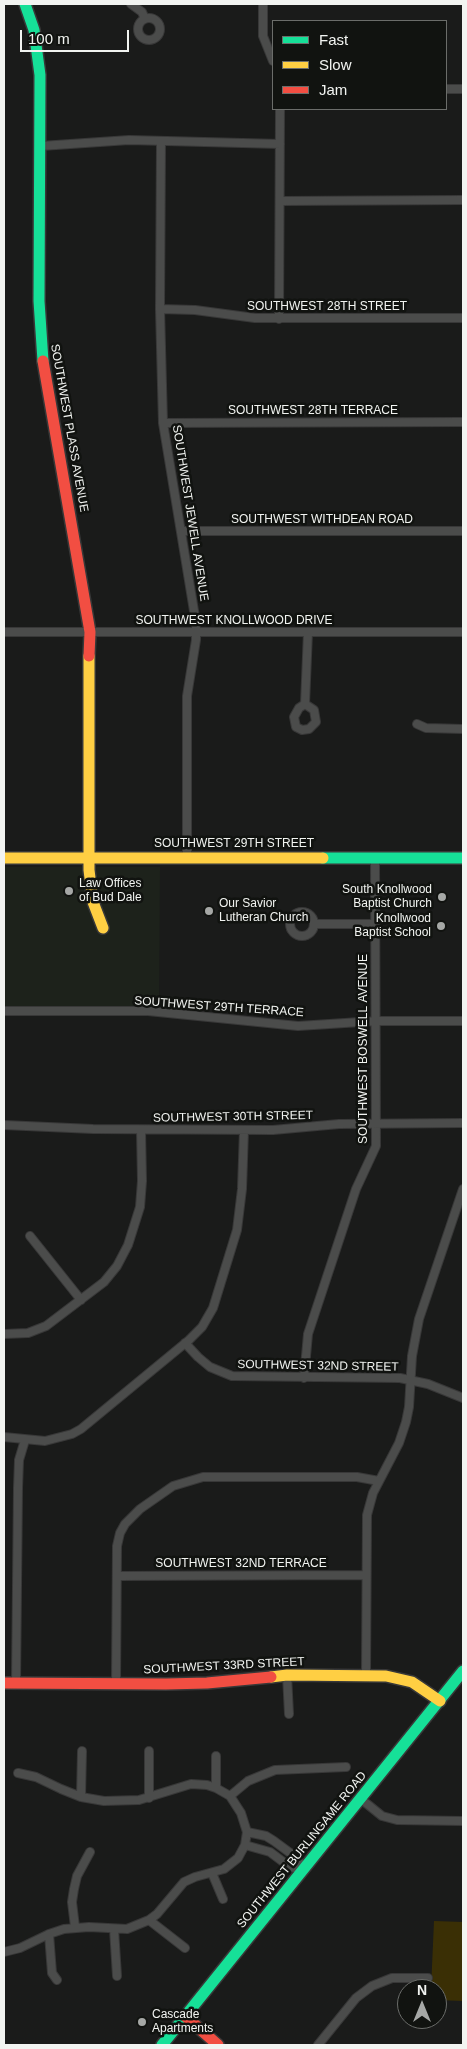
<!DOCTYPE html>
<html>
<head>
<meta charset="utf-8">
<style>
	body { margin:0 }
	#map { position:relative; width:467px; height:2049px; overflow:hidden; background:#1a1b1a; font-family:Arial,sans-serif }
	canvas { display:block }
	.frame { position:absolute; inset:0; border:5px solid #f2f4f1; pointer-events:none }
	.legend { position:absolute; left:272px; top:20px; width:175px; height:90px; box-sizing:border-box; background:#111310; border:1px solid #6b6d6a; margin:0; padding:6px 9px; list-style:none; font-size:15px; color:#f2f4f1 }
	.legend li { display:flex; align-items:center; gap:10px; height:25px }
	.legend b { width:25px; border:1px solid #6b6d6a }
	.north { position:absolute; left:397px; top:1979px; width:50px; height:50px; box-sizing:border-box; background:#111310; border:1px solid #6b6d6a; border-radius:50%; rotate:0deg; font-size:14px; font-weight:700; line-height:20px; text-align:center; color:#f2f4f1 }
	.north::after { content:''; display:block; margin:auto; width:18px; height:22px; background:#a6a8a6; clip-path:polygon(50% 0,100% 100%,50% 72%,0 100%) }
	.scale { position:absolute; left:20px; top:30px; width:109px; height:22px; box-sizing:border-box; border:2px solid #f2f4f1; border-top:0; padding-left:6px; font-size:15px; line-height:18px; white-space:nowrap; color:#f2f4f1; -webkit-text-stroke:4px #111310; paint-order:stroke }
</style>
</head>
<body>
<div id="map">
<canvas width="467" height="2049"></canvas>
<div class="frame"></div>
<ul class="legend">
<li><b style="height:6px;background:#16e098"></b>Fast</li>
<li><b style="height:6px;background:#ffcf43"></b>Slow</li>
<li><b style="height:6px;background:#f24e42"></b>Jam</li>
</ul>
<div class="north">N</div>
<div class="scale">100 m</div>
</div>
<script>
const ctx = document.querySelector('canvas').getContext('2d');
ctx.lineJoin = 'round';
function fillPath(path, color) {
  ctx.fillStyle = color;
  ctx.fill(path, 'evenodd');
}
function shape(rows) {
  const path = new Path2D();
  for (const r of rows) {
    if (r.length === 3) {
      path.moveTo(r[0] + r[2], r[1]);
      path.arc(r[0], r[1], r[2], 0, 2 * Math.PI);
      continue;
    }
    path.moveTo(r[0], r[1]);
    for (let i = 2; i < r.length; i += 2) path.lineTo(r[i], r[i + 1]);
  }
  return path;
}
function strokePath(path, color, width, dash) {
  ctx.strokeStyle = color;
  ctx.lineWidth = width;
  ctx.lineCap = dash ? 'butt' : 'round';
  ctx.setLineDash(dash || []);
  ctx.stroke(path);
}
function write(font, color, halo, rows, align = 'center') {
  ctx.font = font + ' Arial,sans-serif';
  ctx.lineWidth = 5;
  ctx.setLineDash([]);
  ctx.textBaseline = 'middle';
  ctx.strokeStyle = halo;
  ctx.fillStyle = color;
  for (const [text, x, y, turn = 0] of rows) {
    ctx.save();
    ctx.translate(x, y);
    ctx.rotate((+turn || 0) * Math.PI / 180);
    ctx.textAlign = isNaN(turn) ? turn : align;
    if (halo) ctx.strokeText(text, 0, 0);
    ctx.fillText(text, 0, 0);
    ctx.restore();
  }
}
fillPath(shape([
	[4,867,160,867,159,1007,4,1006]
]), '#1d221b');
fillPath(shape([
	[434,1921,463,1922,463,2001,437,2000,437,1989,431,1989]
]), '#3a2f05');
const street = shape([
	[131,4,142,12,145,19],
	[263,4,263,36,273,61],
	[149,29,11],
	[446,89,463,89],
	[161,141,160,309,163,423,196,623,196,640,187,696,187,858],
	[41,146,129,140,280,144],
	[280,201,463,200],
	[160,309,195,310,255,318,463,318],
	[279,319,280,109],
	[163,423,463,422],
	[181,531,463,531],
	[4,632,463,632],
	[305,704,314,710,316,722,309,729,302,730,296,727,294,717,299,708,305,704,308,632],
	[417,724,426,728,463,729],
	[302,924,12],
	[314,924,375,924],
	[4,1011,148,1011,298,1026,376,1021,463,1021],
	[4,1125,93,1129,273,1130,339,1124,463,1123],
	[30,1236,81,1300],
	[4,1334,28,1333,46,1326,104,1282,117,1266,128,1245,140,1207,142,1181,141,1130],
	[185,1343,198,1357,210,1367,232,1376,400,1378,428,1384,463,1398],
	[304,1378,308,1334,356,1189,376,1146,375,858],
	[4,1437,45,1441,72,1434,81,1429,189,1340,202,1327,213,1308,237,1230,242,1189,244,1130],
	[117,1576,366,1575],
	[287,1675,289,1714],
	[366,1675,367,1515,373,1493,399,1443,406,1422,409,1407,412,1356,419,1319,463,1189],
	[16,1683,18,1488,19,1460,25,1440],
	[116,1684,117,1546,120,1533,125,1524,140,1509,173,1486,203,1477,357,1477,379,1481],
	[149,1751,149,1798],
	[216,1756,216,1788],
	[18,1773,36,1777,61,1789,81,1797,104,1801,139,1800,191,1784,207,1785,216,1788,230,1796,241,1813,247,1832,245,1845,238,1858,224,1869,195,1877,184,1882,157,1914,149,1920],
	[230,1796,248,1781,275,1770,346,1767],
	[81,1797,82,1751],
	[361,1799,382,1816,397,1820,463,1821],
	[247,1832,266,1836,274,1841,297,1858,304,1870],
	[245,1845,270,1852,290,1867,304,1870],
	[212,1873,223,1899],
	[75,1927,72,1902,74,1889,77,1876,90,1852],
	[114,1929,117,1976],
	[49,1934,52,1973,57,1980],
	[4,1952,20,1948,49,1934,64,1929,89,1927,127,1929,149,1920,185,1948],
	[318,2045,356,1998,372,1986,392,1978,428,1978]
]);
const fast = shape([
	[25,4,34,30,40,75,39,301,43,361],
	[323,858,463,858],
	[162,2045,463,1671]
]);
const slow = shape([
	[89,656,89,870,93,902,103,928],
	[4,858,323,858],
	[271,1677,287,1675,386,1676,412,1682,440,1701]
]);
const jam = shape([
	[43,361,90,632,89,656],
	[4,1683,166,1684,207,1683,271,1677],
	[185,2016,218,2045]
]);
strokePath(street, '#383838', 10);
strokePath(fast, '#383838', 14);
strokePath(slow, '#383838', 14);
strokePath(jam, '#383838', 14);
strokePath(street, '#4b4c4b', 8);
strokePath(fast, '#16e098', 11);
strokePath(slow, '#ffcf43', 11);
strokePath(jam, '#f24e42', 11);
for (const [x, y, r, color] of [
	[69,891,5,"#a6a8a6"],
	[442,897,5,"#a6a8a6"],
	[209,911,5,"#a6a8a6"],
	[441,926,5,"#a6a8a6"],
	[142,2022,5,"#a6a8a6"]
]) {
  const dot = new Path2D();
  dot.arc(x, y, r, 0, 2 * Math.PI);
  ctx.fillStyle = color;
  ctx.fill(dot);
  strokePath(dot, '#111310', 2);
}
write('12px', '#f2f4f1', '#111310', [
	["SOUTHWEST 28TH STREET",327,307],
	["SOUTHWEST 28TH TERRACE",313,411],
	["SOUTHWEST PLASS AVENUE",69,428,80],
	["SOUTHWEST JEWELL AVENUE",190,513,81],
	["SOUTHWEST WITHDEAN ROAD",322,520],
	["SOUTHWEST KNOLLWOOD DRIVE",234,621],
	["SOUTHWEST 29TH STREET",234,844],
	["SOUTHWEST 29TH TERRACE",219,1007,4],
	["SOUTHWEST BOSWELL AVENUE",364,1049,-90],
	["SOUTHWEST 30TH STREET",233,1117,-1],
	["SOUTHWEST 32ND STREET",318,1366,1],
	["SOUTHWEST 32ND TERRACE",241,1564],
	["SOUTHWEST 33RD STREET",224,1666,-3],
	["SOUTHWEST BURLINGAME ROAD",302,1850,-51]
]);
write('12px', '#f2f4f1', '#111310', [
	["Law Offices",79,884],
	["of Bud Dale",79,898],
	["South Knollwood",432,890,"right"],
	["Baptist Church",432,904,"right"],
	["Our Savior",219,904],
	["Lutheran Church",219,918],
	["Knollwood",431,919,"right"],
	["Baptist School",431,933,"right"],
	["Cascade",152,2015],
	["Apartments",152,2029]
], 'left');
</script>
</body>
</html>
